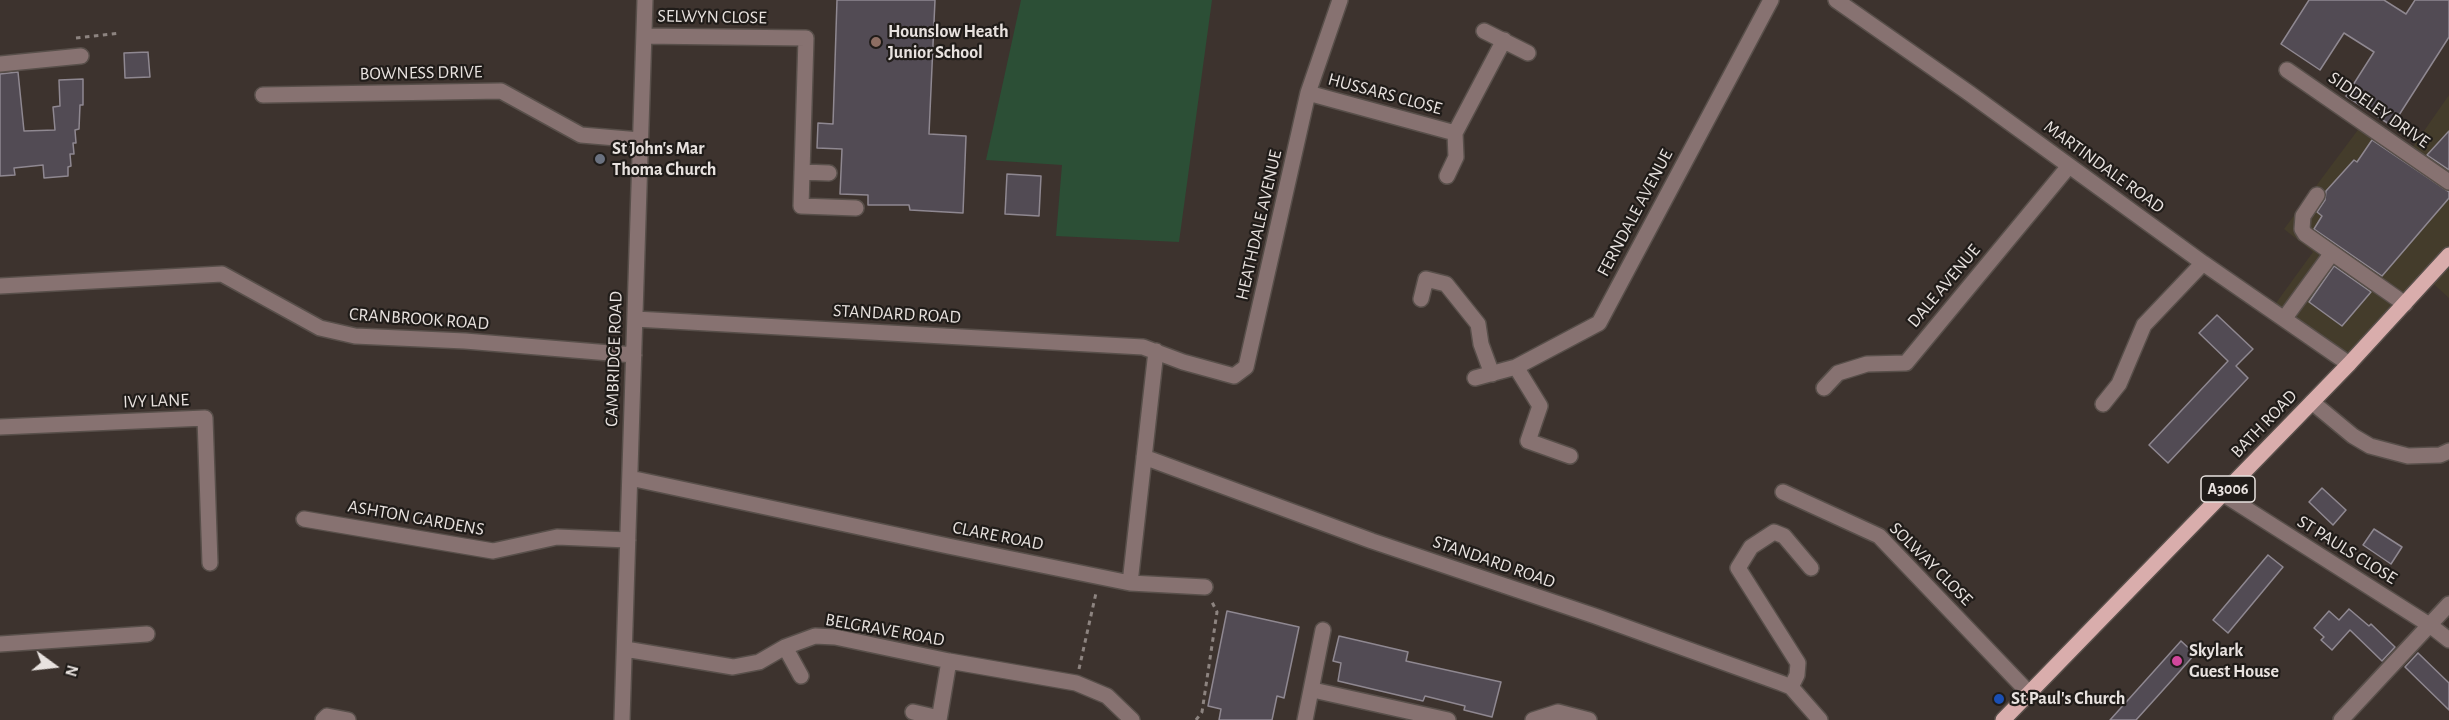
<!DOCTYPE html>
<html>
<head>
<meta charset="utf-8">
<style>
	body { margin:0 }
	#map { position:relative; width:2449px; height:720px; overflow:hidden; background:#3d332e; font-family:"Alegreya Sans",sans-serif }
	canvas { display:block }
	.north { position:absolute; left:24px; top:636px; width:60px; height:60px; -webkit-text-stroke:4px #201c19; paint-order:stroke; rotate:105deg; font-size:16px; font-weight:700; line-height:24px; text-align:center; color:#e8e2df }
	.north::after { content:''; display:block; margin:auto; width:21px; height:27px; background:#e8e2df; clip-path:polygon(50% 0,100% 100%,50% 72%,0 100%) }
</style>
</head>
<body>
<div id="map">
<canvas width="2449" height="720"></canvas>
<div class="north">N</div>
</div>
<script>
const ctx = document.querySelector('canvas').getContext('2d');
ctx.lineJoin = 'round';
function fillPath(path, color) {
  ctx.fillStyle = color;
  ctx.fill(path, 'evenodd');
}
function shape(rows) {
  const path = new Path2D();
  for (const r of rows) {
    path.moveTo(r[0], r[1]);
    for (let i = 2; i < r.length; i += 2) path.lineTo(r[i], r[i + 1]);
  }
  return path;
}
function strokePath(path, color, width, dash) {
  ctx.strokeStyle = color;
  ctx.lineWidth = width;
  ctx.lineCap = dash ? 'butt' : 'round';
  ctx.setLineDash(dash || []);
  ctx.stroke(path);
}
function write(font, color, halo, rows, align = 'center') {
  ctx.font = font + ' "Alegreya Sans",sans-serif';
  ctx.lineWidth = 4.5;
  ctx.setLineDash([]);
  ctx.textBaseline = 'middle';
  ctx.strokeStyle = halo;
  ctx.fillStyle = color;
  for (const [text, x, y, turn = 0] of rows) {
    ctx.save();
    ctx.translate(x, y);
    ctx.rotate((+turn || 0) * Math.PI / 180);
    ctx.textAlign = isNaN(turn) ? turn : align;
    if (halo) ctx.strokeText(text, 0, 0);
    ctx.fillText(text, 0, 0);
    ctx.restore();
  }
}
fillPath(shape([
	[2449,95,2449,298,2428,279,2349,364,2271,310,2313,252,2284,229,2363,123,2408,154]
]), '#443c2b');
fillPath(shape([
	[1021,0,1212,0,1179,242,1056,236,1062,165,986,160]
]), '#2c4f36');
const building = shape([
	[837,0,935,0,929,134,966,136,963,213,910,210,909,205,868,205,868,195,840,194,842,149,817,148,818,123,833,124,837,0],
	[2309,0,2384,0,2406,14,2415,0,2449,0,2449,37,2392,126,2346,96,2374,52,2344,33,2320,70,2281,44,2309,0],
	[148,52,150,77,125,78,124,53,148,52],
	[18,72,24,131,55,130,53,107,60,106,59,80,83,79,83,105,80,105,79,129,75,130,76,143,73,143,74,154,70,154,71,166,68,167,68,176,44,178,43,165,14,168,15,175,0,176,0,74,18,72],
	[2449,131,2449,170,2427,155,2449,131],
	[2372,140,2449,192,2449,198,2382,276,2314,229,2322,216,2317,212,2325,200,2326,191,2354,160,2357,162,2372,140],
	[1007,174,1041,176,1039,216,1005,214,1007,174],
	[2334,266,2371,292,2342,326,2309,302,2334,266],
	[2217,315,2253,349,2236,366,2248,378,2168,463,2149,445,2228,361,2199,333,2217,315],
	[2322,488,2346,510,2333,525,2309,502,2322,488],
	[2374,529,2402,547,2391,564,2363,545,2374,529],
	[2268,555,2283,567,2228,633,2213,620,2268,555],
	[2349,609,2369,626,2371,624,2395,647,2382,661,2350,630,2332,650,2321,640,2324,637,2314,628,2329,611,2339,620,2349,609],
	[1227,611,1299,627,1284,698,1277,696,1272,720,1219,720,1221,709,1208,706,1227,611],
	[1339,636,1408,652,1406,661,1501,682,1492,717,1464,710,1465,706,1425,696,1423,701,1338,681,1341,663,1333,661,1339,636],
	[2181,641,2195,654,2173,679,2136,720,2110,720,2181,641],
	[2418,653,2449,683,2449,710,2405,667,2418,653]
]);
fillPath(building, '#524b54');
strokePath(building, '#8f8891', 1.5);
const minor = shape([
	[1836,0,1969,93,2203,263,2349,364],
	[1484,31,1528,53],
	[644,36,806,38,801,206,856,208],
	[0,64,81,56],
	[2287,70,2449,182],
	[1308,93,1455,133,1504,40],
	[263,95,501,91,581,135,640,140],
	[802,172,829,173],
	[1447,176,1456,157,1455,133],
	[2317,195,2303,216,2302,229,2305,234,2405,304],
	[0,286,222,274,320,328,355,336,465,341,634,355],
	[1421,299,1426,279,1446,284,1478,324,1481,344,1492,374],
	[635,319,1143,347,1183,362,1234,376,1246,367,1308,93,1340,0],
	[2284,319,2332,253],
	[1516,367,1540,406,1528,441,1570,456],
	[1475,378,1516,367,1599,323,1771,0],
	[1824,388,1838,373,1867,364,1906,363,2069,166],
	[2312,402,2353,436,2370,446,2408,456,2440,455,2449,451],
	[2103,404,2119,384,2144,325,2203,263],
	[0,427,205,418,210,563],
	[1144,457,1372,541,1595,616,1781,683,1791,687,1820,720],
	[630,478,948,546,1130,583,1156,351],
	[1783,492,1879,536,2029,693],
	[2223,494,2431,626,2449,640],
	[304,519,493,551,557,537,628,540],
	[1130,583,1205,587],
	[0,644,147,634],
	[785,647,801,676],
	[625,649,733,667,759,662,785,647,815,636,835,637,949,661,1076,683,1107,696,1132,720],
	[1791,687,1797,675,1798,663,1738,568,1751,547,1774,532,1784,536,1811,568],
	[1313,690,1448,720],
	[913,712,939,718],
	[323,720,327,716,348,720],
	[622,720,645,0],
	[939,720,949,661],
	[1305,720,1323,630],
	[1533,720,1558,712,1589,720],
	[2341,720,2449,604]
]);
const major = shape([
	[2003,720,2349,364,2449,255]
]);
strokePath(minor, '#584f4a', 18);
strokePath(major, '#584f4a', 18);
strokePath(shape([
	[76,38,120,33],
	[1079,669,1096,593],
	[1196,720,1202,712,1217,612,1212,602]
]), '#8d8480', 3, [4.5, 4.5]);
strokePath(minor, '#877271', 15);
strokePath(major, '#d9adac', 15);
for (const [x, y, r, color] of [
	[876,42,6,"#8d6e63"],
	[600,159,6,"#6b7280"],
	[2177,661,6,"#d1479c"],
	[1999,699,6,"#1a4fb4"]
]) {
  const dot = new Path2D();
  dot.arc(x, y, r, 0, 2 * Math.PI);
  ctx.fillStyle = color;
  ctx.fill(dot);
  strokePath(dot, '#201c19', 2);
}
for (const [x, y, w] of [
	[2228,489,54]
]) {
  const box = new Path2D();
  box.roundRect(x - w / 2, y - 13, w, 26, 4.5);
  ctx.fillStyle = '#201c19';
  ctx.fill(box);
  strokePath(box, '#e8e2df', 1.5);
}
write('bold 16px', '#e8e2df', null, [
	["A3006",2228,489]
]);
write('18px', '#e8e2df', '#201c19', [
	["SELWYN CLOSE",712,17,1],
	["BOWNESS DRIVE",421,73,-1],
	["HUSSARS CLOSE",1385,94,15],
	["SIDDELEY DRIVE",2379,110,35],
	["MARTINDALE ROAD",2104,167,36],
	["FERNDALE AVENUE",1635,213,-62],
	["HEATHDALE AVENUE",1259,225,-77],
	["DALE AVENUE",1944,286,-50],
	["STANDARD ROAD",897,314,3],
	["CRANBROOK ROAD",419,319,4],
	["CAMBRIDGE ROAD",614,359,-88],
	["IVY LANE",156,401,-2],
	["BATH ROAD",2264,424,-46],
	["ASHTON GARDENS",416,518,10],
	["CLARE ROAD",998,536,11],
	["ST PAULS CLOSE",2347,550,32],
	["STANDARD ROAD",1494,562,19],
	["SOLWAY CLOSE",1931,564,45],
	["BELGRAVE ROAD",885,630,10]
]);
write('bold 18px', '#e8e2df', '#201c19', [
	["Hounslow Heath",888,32],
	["Junior School",888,53],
	["St John's Mar",612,149],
	["Thoma Church",612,170],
	["Skylark",2189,651],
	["Guest House",2189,672],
	["St Paul's Church",2011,699]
], 'left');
</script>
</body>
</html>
